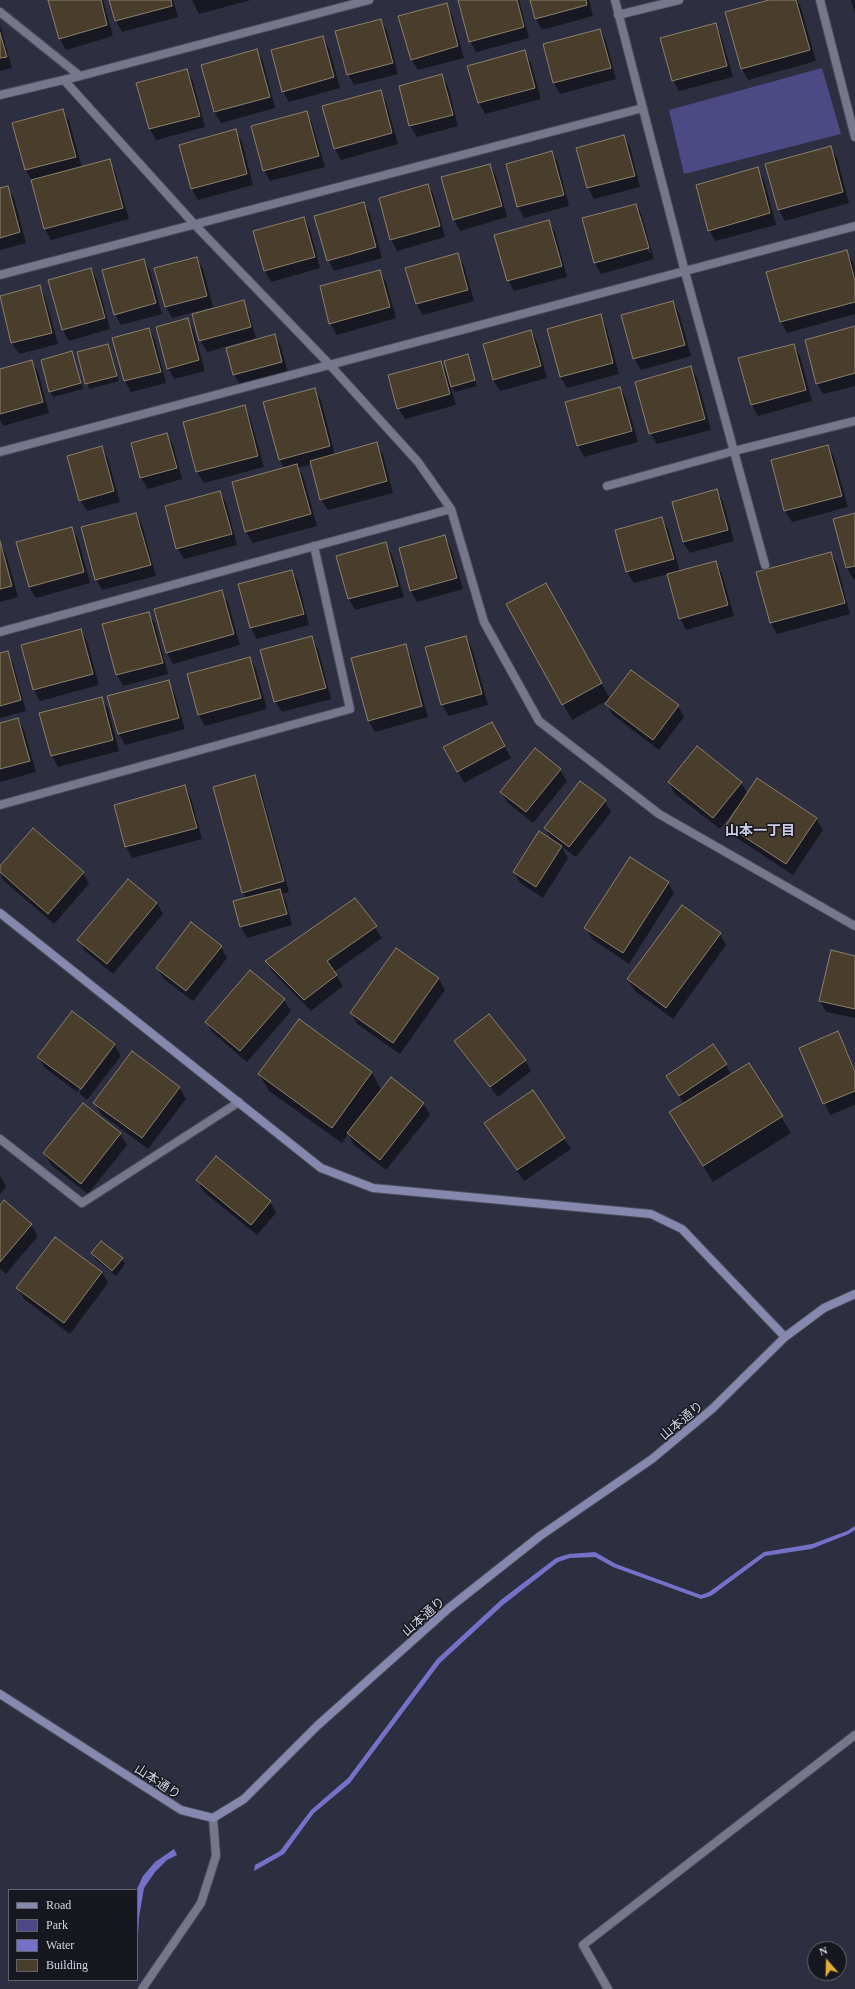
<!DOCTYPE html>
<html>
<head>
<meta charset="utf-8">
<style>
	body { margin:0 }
	#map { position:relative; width:855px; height:1989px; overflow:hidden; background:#2e2e41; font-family:Georgia,serif }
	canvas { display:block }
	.legend { position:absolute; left:8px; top:1889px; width:130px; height:92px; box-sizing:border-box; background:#171720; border:1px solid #63636d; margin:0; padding:5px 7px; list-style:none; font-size:12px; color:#d4d5e1 }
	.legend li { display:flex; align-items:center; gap:8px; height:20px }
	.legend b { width:20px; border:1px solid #63636d }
	.north { position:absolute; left:807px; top:1941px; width:40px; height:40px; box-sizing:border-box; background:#171720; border:1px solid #63636d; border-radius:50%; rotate:340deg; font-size:11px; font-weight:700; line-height:16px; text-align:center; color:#d4d5e1 }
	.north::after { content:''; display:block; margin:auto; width:14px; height:18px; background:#e1af34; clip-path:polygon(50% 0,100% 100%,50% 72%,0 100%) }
</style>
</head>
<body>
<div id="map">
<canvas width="855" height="1989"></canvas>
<ul class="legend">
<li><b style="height:5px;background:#8788ad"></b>Road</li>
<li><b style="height:11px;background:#4c4984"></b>Park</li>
<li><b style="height:11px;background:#7671c8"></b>Water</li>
<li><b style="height:11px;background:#483e2b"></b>Building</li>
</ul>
<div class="north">N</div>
</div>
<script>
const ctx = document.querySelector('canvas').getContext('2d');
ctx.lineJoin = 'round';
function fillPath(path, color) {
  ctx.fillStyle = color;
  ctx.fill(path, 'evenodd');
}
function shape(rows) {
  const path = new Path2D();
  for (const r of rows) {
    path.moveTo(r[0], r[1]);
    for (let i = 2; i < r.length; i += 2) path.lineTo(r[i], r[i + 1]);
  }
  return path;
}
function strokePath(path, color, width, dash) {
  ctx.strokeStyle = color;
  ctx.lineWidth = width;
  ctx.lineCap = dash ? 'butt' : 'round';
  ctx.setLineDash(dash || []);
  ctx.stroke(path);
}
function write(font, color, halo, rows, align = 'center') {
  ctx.font = font + ' Georgia,"Noto Sans JP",serif';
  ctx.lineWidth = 3;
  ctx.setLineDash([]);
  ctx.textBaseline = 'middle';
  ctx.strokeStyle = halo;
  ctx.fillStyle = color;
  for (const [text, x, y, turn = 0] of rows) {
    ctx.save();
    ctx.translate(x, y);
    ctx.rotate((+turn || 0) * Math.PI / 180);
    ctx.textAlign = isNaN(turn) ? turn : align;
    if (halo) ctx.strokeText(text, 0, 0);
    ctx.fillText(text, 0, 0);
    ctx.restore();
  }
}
fillPath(shape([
	[822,68,841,134,684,174,669,110]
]), '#4c4984');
fillPath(shape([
	[855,1526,855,1530,849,1534,811,1549,765,1556,711,1596,701,1599,613,1567,595,1557,570,1558,558,1562,503,1605,440,1663,350,1783,314,1813,284,1854,254,1871,255,1865,280,1851,311,1810,348,1778,437,1659,502,1599,556,1558,569,1554,595,1552,616,1564,701,1595,709,1592,764,1552,812,1544,847,1531],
	[174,1849,177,1855,167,1860,155,1872,144,1888,139,1917,137,1954,137,1889,143,1876,155,1862]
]), '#7671c8');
fillPath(shape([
	[49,0,103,0,113,36,66,50,60,39],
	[110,0,173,0,178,17,122,32,116,21],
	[192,0,251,0,199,14],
	[463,0,519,0,529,38,476,52,470,41],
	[531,0,589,0,593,16,542,30,536,19],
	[773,0,797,0,800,5,816,61,748,80,742,69,726,13],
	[851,0,855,0,855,13],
	[446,4,452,15,464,58,418,70,411,59],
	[381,20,387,31,398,74,354,85,348,74],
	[715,24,721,35,733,77,679,91,673,80],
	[0,25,12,68,0,71],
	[600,30,606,41,616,79,560,94,554,83,544,45],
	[322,37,329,48,340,88,289,102,283,91],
	[256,50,263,61,275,108,221,123,214,112,202,65],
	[524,52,531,63,541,99,485,114,479,103],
	[186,70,193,81,205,127,156,140,150,129,137,84],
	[441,75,448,86,458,126,417,137,410,126,400,87],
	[380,91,386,102,398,144,341,160,335,149],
	[62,110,69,121,82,168,109,160,115,171,129,219,51,240,45,229,32,181,26,170,13,123],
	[306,112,312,123,325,167,270,181,264,170],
	[235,131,242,142,253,185,198,200,192,189],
	[623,136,630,147,640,187,594,199,588,188,577,148],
	[830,147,837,158,849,203,785,221,779,210],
	[552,152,558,163,569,206,524,218,518,207,507,165],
	[490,165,496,176,507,217,460,231,454,220],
	[757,168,764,180,776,225,715,241,709,230],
	[428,185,434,196,445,237,397,251,391,239],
	[7,187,14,198,26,243,0,250,0,189],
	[364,203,370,214,382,258,334,271,328,260],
	[636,205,642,216,654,259,601,274,595,263,583,219],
	[639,216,641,216,651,253,649,253],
	[304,218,310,229,320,268,271,282,265,271],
	[548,221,555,232,567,277,514,291,508,280],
	[846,251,853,262,855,271,855,314,787,333,781,322],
	[457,254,464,266,474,301,423,315,416,304,407,268],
	[196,258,203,269,213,307,172,318,166,307,156,269],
	[144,260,150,271,162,314,121,325,115,314],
	[91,269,97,280,110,329,69,341,63,330],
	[379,271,386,282,396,318,337,335,330,323],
	[39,286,45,297,58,344,19,354,12,343,0,297],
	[243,302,249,313,256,338,207,352,200,340],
	[673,302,679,313,691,356,641,370,634,359,623,315],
	[600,315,606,326,619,374,567,388,561,377],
	[187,319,194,331,205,371,174,379,168,368],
	[855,327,855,386,823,394,817,383],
	[149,329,155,340,166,383,131,392,125,381,113,339],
	[531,331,537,342,547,378,500,391,493,380],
	[274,335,281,346,288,373,241,386,234,375],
	[108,345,119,381,89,389,78,353],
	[793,345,800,356,812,401,758,416,752,405],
	[72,352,83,389,53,397,50,392],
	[467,356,477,386,455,392,450,384,456,405,405,419,398,408,441,362,449,377],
	[31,361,38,372,49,413,3,426,0,420,0,370],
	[691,367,697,378,711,430,657,444,650,433],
	[620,388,626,399,638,442,584,457,578,446,566,403],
	[314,389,321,400,335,455,376,444,383,455,393,493,328,510,321,499,312,464,298,468,303,476,317,526,253,543,246,532,233,483,285,469,280,460],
	[244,406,250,417,264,467,204,483,197,472,184,423],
	[167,434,173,445,182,479,148,489,141,478,132,443],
	[828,446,834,457,848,507,792,522,785,511,772,461],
	[102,448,108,459,120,502,87,511,80,500],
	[717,491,723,502,734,541,690,553,683,542],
	[219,492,226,503,237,545,184,559,177,548],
	[136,514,142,525,156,576,102,590,96,579],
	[855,514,855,578,853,579,847,568],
	[662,518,668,529,680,572,716,562,722,574,734,616,686,630,680,618,668,574,634,583,627,572,616,531],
	[71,528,78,539,90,583,36,598,29,587],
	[445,537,451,548,463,589,417,602,411,591],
	[0,543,6,554,18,597,0,602],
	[386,544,392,555,404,597,355,610,349,599,337,557],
	[831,553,837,564,850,614,777,634,771,623,757,573],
	[292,571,298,582,309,625,257,639,251,628,240,585],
	[221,592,228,603,240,645,173,664,167,653],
	[555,600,610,699,572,720,563,704],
	[148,613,155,624,168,674,123,686,117,675,103,625],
	[81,630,87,641,99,685,40,701,34,690,22,645],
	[466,637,472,648,488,705,449,716,442,705,427,648],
	[311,638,318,649,331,699,282,712,275,701],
	[405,645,411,656,428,717,375,732,369,721,352,659],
	[7,652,13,663,26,711,0,718,0,654],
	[250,658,256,669,267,709,205,726,198,714],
	[168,681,174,692,185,729,125,745,119,734,109,697],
	[101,698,108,709,119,751,58,767,52,756,41,714],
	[606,704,678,706,684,717,659,750,613,715],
	[18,719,24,730,36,772,0,782,0,724],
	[498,734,511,758,464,783,445,748],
	[697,748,741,783,748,794,816,819,823,830,793,875,734,836,727,825,738,808,737,807,720,829,675,794,669,783],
	[560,770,567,781,533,823,508,803,501,792],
	[254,776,260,787,289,892,282,894,286,901,292,925,247,938,241,927,246,898,243,893],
	[185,787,191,798,202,839,132,858,126,847,115,806],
	[605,801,611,812,576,857,561,846,568,858,543,898,520,883,514,872,553,842,545,828],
	[0,867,83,873,89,884,54,924,4,881,0,873],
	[668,882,674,893,629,964,592,939,586,928],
	[355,899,382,938,334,972,343,986,311,1011,273,972,266,961],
	[157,903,163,914,113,974,85,951,79,940],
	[720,934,726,945,673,1019,635,991,628,980],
	[221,947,227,958,193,1001,164,979,157,968],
	[396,949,439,979,445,990,400,1054,357,1024,351,1013],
	[855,957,855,1018,826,1012,820,1001],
	[250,971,284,1000,291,1011,247,1062,213,1033,206,1022],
	[299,1021,372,1073,382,1091,392,1079,424,1104,430,1115,386,1170,354,1145,348,1134,342,1143,269,1091,259,1074],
	[838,1033,855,1070,855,1105,830,1115,801,1048],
	[456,1041,525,1060,531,1071,498,1097,462,1052],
	[114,1044,121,1056,87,1100,79,1093,114,1047,111,1047,77,1092,45,1068,38,1057],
	[748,1064,791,1133,713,1182,680,1128,684,1104,673,1087,726,1065,731,1074],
	[179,1087,186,1099,148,1149,101,1114,95,1103],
	[83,1104,120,1134,127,1145,88,1194,51,1165,44,1153],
	[492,1134,564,1138,571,1149,524,1181],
	[0,1175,6,1186,0,1194],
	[197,1181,270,1202,276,1213,257,1235,204,1192],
	[4,1202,31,1225,38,1236,6,1274,0,1269,0,1206],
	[101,1242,122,1259,125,1264,116,1276,95,1259,92,1253],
	[102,1272,108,1283,70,1334,24,1299,17,1288]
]), '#0007');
const building = shape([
	[48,0,101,0,107,25,59,39,48,0],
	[109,0,171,0,172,6,115,21,109,0],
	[458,0,517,0,524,27,469,42,458,0],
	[530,0,586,0,587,5,535,19,530,0],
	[769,0,796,0,810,50,741,69,725,12,769,0],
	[447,3,458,46,411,60,398,16,447,3],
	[381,19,393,63,347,75,335,31,381,19],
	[716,23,727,66,672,81,660,38,716,23],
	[600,29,611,68,553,83,543,44,600,29],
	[0,33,7,57,0,58,0,33],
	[323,36,334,77,282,92,271,50,323,36],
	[257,49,270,97,214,112,201,65,257,49],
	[525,50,535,88,478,103,467,66,525,50],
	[187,69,200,116,149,129,136,83,187,69],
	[442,74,453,115,409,126,399,86,442,74],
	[381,90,392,133,334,149,322,106,381,90],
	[63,109,76,157,25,170,12,123,63,109],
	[307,111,319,156,263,171,251,126,307,111],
	[236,129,247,174,191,189,179,145,236,129],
	[624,135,635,176,587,188,576,148,624,135],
	[831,146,843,192,778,210,765,164,831,146],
	[552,151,564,195,517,207,506,164,552,151],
	[110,159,123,208,44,229,31,180,110,159],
	[490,164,502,206,453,220,441,177,490,164],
	[758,167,770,213,708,231,696,185,758,167],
	[428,184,440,226,390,240,379,198,428,184],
	[8,186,20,232,0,238,0,188,8,186],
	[364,202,376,247,327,261,314,216,364,202],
	[636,204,649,248,594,263,582,218,636,204],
	[304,217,315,257,264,271,253,231,304,217],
	[549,220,562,266,507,281,494,235,549,220],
	[847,250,855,281,855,302,780,322,766,272,847,250],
	[458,253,468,290,416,304,405,268,458,253],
	[197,257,207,296,165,307,154,268,197,257],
	[144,259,156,303,114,315,102,270,144,259],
	[91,268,105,318,62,330,48,280,91,268],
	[380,270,390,307,329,324,320,286,380,270],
	[40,285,52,333,11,343,0,296,40,285],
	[244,300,251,327,199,341,192,314,244,300],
	[673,301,685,345,633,359,621,315,673,301],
	[601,314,613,363,560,377,547,329,601,314],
	[188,318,199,360,167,369,156,327,188,318],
	[855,326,855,373,816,384,805,340,855,326],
	[149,328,161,372,124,381,112,338,149,328],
	[531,330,541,366,493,380,483,344,531,330],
	[275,334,282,362,233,375,226,348,275,334],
	[108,344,117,376,85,384,77,352,108,344],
	[794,344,806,390,751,405,738,358,794,344],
	[72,351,81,383,49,392,41,360,72,351],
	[468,354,475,380,451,387,444,361,468,354],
	[32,360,43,402,0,414,0,369,32,360],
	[441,361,450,394,397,409,388,375,441,361],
	[691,366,705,419,649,434,635,382,691,366],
	[620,387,632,431,577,446,565,402,620,387],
	[315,388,330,446,279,460,263,402,315,388],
	[245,405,258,456,196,472,183,422,245,405],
	[167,433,177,468,140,478,131,443,167,433],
	[377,442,387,481,320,500,310,461,377,442],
	[828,445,842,496,784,511,771,460,828,445],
	[102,446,114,491,79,501,67,456,102,446],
	[297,464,311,514,245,532,232,482,297,464],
	[717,489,728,530,683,542,672,502,717,489],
	[220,491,232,534,176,549,165,506,220,491],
	[136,513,151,565,95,580,81,527,136,513],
	[855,513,855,566,846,568,833,519,855,513],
	[662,517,674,559,626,572,615,530,662,517],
	[72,527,84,572,29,587,16,542,72,527],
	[445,535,457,578,410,591,399,548,445,535],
	[0,541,12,586,0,589,0,541],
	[386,542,398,586,348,599,336,556,386,542],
	[831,552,845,603,770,623,756,572,831,552],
	[716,561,728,605,679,619,667,574,716,561],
	[292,570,304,614,250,628,238,584,292,570],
	[546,583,602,683,562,705,506,604,546,583],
	[222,590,234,634,166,653,154,609,222,590],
	[149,612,163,663,116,675,102,624,149,612],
	[81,629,93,674,33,690,21,645,81,629],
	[312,636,326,688,274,702,260,650,312,636],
	[466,636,482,694,441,705,425,647,466,636],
	[406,644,422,706,368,721,351,658,406,644],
	[8,651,21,700,0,706,0,653,8,651],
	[250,657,261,698,198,715,187,674,250,657],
	[631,670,679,705,653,740,605,704,631,670],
	[169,680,179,718,118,734,107,696,169,680],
	[102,697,113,740,51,756,39,713,102,697],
	[18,718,30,761,0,769,0,723,18,718],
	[492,722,505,746,457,772,443,747,492,722],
	[697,746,742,782,713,818,668,782,697,746],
	[535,748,561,769,526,812,500,792,535,748],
	[255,775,284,881,242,893,213,787,255,775],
	[757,778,817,818,786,864,726,825,757,778],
	[580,781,606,800,569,847,544,828,580,781],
	[185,785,197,828,125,847,114,805,185,785],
	[33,828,84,872,48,914,0,872,0,866,33,828],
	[539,831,562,846,536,887,513,872,539,831],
	[630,857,669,882,623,953,584,928,630,857],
	[128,879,157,903,107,964,77,940,128,879],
	[280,889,287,914,240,927,233,901,280,889],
	[355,898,377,926,327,961,337,975,304,1000,265,961,355,898],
	[682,905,721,933,666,1008,627,979,682,905],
	[191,922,222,946,186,991,156,968,191,922],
	[396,948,439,978,393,1043,350,1013,396,948],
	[831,950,855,956,855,1009,819,1001,831,950],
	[250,970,285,999,240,1051,205,1022,250,970],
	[72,1011,115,1044,81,1089,37,1057,72,1011],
	[489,1014,526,1060,490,1087,454,1041,489,1014],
	[299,1019,372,1072,332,1128,258,1074,299,1019],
	[838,1031,855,1072,855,1091,823,1104,799,1048,838,1031],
	[713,1044,727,1064,679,1096,666,1076,713,1044],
	[132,1051,180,1087,142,1138,93,1103,132,1051],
	[749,1063,783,1116,703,1166,669,1112,749,1063],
	[391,1077,424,1103,380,1160,347,1133,391,1077],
	[533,1090,565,1138,517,1170,484,1123,533,1090],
	[83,1103,121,1133,81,1184,43,1153,83,1103],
	[216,1156,271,1201,251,1225,196,1180,216,1156],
	[4,1200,32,1224,0,1262,0,1205,4,1200],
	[55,1237,102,1272,64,1323,16,1288,55,1237],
	[101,1241,123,1258,112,1271,91,1253,101,1241]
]);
fillPath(building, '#483e2b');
strokePath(building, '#8a806b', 1);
const street = shape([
	[615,0,685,272,765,565],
	[820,0,855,137],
	[0,12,80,76],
	[618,15,679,0],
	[64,80,195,225,329,364,418,462,451,509,484,622,539,721,659,814,855,926],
	[0,95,80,76,369,0],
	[0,275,643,108],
	[0,452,855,226],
	[607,486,734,451,855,421],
	[0,632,451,509],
	[0,805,350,709,314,546],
	[0,1139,82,1203,239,1102],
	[142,1989,201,1903,216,1856,213,1818],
	[608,1989,583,1945,855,1735]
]);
const secondary = shape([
	[0,913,321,1168,373,1188,651,1214,682,1229,785,1337],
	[0,1694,181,1810,213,1818,244,1799,317,1726,449,1608,540,1536,652,1459,712,1409,785,1337,824,1308,855,1294]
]);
strokePath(street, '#4b4b5b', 10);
strokePath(secondary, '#4b4b5b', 10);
strokePath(street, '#76778d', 8);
strokePath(secondary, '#8788ad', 8);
write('13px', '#d4d5e1', '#171720', [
	["山本通り",681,1420,-40],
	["山本通り",423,1616,-41],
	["山本通り",158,1781,33]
]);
write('bold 14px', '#cccde5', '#171720', [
	["山本一丁目",760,830]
]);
</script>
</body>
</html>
